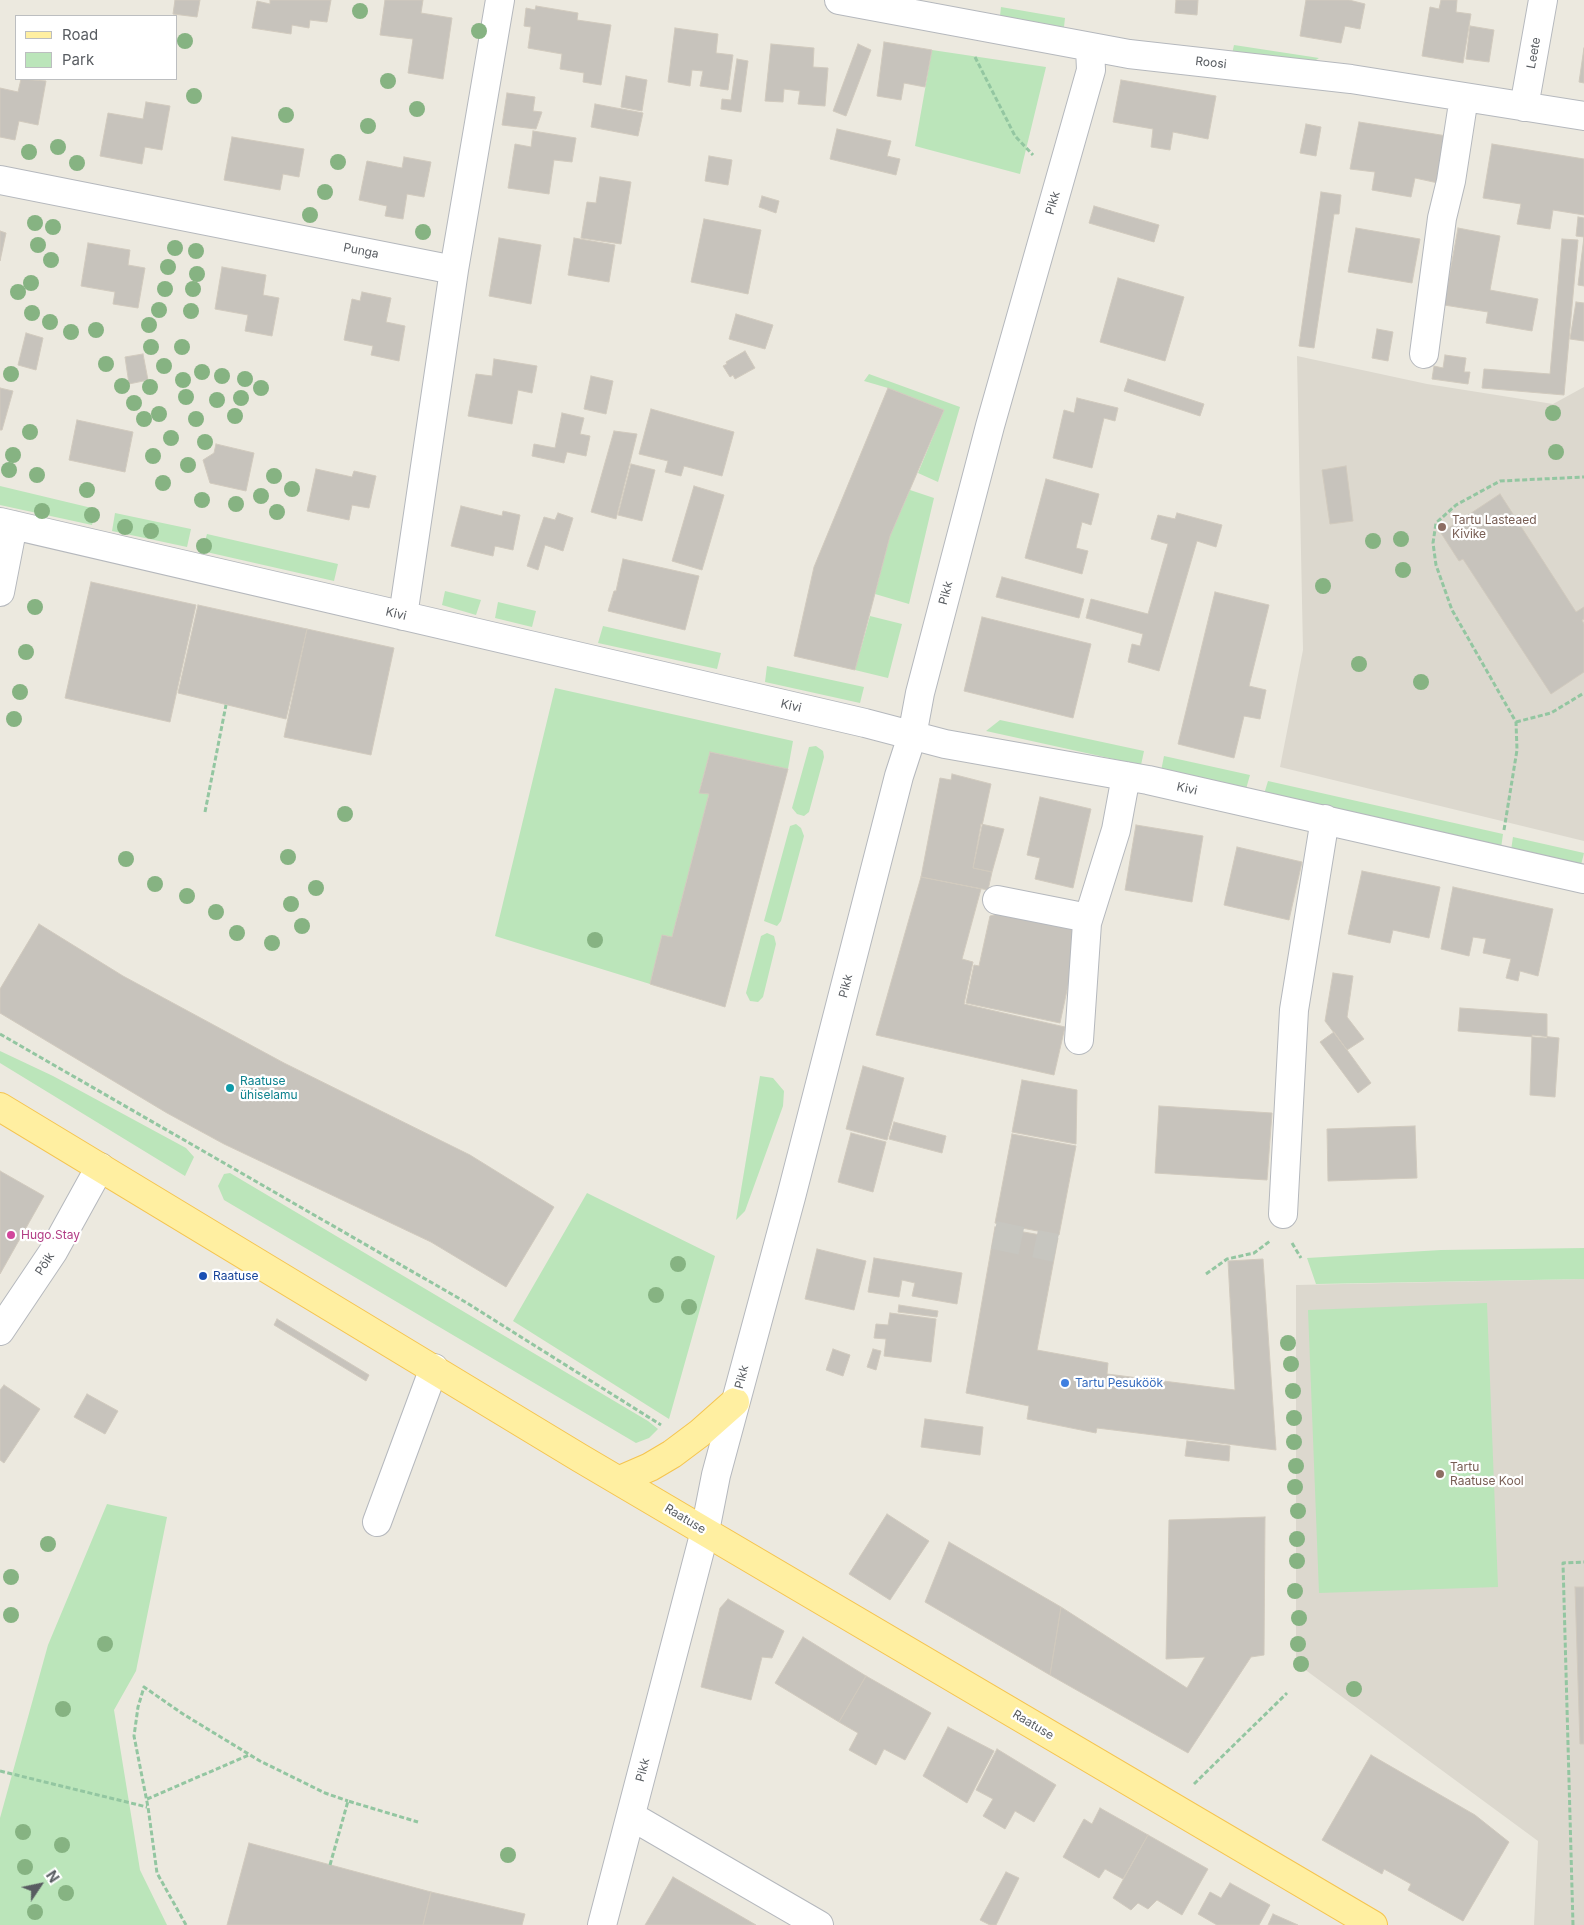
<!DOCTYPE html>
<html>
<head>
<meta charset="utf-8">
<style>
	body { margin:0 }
	#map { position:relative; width:1584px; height:1925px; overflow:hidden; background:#ece9df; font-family:Inter,sans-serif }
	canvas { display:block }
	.legend { position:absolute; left:15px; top:15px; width:162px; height:65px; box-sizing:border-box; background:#fff; border:1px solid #bcbec0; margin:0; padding:6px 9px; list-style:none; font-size:15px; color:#585c61 }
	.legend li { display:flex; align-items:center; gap:10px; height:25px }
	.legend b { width:25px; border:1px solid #bcbec0 }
	.north { position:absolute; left:15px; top:1860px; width:50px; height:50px; -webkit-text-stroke:4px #fff; paint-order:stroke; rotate:56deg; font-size:14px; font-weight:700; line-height:20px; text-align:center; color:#585c61 }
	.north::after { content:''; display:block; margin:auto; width:18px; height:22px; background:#585c61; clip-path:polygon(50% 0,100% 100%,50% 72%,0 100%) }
</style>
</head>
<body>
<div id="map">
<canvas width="1584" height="1925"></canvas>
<ul class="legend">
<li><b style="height:6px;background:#ffefa1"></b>Road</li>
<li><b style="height:14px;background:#bbe5ba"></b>Park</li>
</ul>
<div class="north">N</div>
</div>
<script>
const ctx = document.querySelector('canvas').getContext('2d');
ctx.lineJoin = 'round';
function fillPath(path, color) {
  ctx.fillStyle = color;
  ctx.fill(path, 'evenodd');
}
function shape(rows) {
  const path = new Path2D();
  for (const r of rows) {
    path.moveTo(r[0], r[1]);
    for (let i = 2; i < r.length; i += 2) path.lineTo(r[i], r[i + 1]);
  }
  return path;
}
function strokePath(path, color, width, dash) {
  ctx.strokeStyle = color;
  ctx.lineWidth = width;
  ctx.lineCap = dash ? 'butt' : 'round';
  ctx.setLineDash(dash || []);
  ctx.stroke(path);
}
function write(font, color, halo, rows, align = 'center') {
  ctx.font = font + ' Inter,sans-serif';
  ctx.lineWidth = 4.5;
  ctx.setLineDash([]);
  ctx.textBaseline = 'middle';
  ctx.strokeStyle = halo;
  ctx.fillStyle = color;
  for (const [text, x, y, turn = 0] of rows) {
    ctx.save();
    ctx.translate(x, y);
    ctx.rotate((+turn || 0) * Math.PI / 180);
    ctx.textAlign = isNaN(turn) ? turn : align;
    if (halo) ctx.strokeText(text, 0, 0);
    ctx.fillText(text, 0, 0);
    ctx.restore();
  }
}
fillPath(shape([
	[1297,356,1427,384,1553,404,1584,387,1584,841,1280,767,1303,650],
	[1584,1279,1584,1925,1534,1925,1538,1841,1296,1663,1296,1285]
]), '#dcd8ce');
fillPath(shape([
	[1001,7,1065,18,1064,27,1000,16],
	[1234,45,1319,58,1308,65,1232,54],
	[932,50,1046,67,1020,174,915,146],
	[869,374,960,407,938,482,918,473,944,410,888,388,864,381],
	[0,486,96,509,92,525,0,505],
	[910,490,934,498,909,604,875,594,890,536],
	[115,513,191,529,187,547,112,531],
	[207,534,338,564,334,581,202,551],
	[445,591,481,600,476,615,442,605],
	[498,602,536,611,532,627,495,618],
	[870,616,902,624,888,678,855,670],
	[603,626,721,653,717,669,598,643],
	[767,666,864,687,860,703,765,682],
	[555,688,793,741,788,769,710,752,699,792,709,794,672,937,662,935,650,984,495,936],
	[1000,720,1144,751,1141,765,986,731],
	[816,746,823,751,824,757,809,812,804,816,797,814,792,808,809,747],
	[1164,756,1250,775,1246,789,1161,771],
	[1268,781,1503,834,1501,848,1264,794],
	[796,824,801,828,804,836,781,921,777,926,764,921,790,826],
	[1513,837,1584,853,1581,865,1511,850],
	[767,933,774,936,776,944,763,997,758,1002,750,1001,746,993,761,936],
	[0,1051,53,1076,186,1148,194,1157,185,1176,0,1063],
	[760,1076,773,1078,784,1091,783,1106,745,1211,736,1220],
	[230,1173,648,1421,658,1429,649,1438,636,1443,224,1200,218,1186,224,1174],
	[587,1193,715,1256,669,1419,513,1321],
	[1584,1248,1584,1279,1316,1284,1307,1258,1441,1250],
	[1487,1303,1498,1587,1319,1593,1308,1310],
	[107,1504,167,1517,136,1671,114,1710,140,1870,167,1925,0,1925,0,1818,48,1645]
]), '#bbe5ba');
const building = shape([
	[175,0,200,0,197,17,173,14,175,0],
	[270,0,331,0,327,22,310,20,309,28,292,25,291,34,252,28,257,1,270,4,270,0],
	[385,0,423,0,421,13,452,18,443,79,408,73,413,39,380,35,385,0],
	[1176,0,1198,0,1197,15,1175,13,1176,0],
	[1306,0,1349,0,1365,4,1360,29,1345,26,1341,43,1300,36,1306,0],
	[1441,0,1457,0,1456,12,1471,14,1463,63,1422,56,1430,7,1439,9,1441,0],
	[536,6,578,13,577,20,611,25,601,85,583,82,584,73,560,69,562,54,528,48,531,27,524,26,526,8,535,10,536,6],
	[1470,26,1494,30,1489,62,1466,59,1470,26],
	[675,28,718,34,716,53,733,55,728,90,700,86,703,71,692,70,690,86,668,82,675,28],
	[884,42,932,50,925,87,904,83,901,100,877,96,884,42],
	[771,44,814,48,813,67,828,68,825,106,798,104,800,91,784,89,783,102,765,101,771,44],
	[858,44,871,50,846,116,833,111,858,44],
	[1584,48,1584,83,1579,82,1584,48],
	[737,59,748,61,741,112,721,109,722,99,731,100,737,59],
	[626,76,647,80,642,111,621,107,626,76],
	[21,79,46,81,38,125,19,121,15,140,0,137,0,88,18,92,21,79],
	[1121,80,1216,96,1208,139,1173,132,1170,150,1151,147,1153,129,1113,122,1121,80],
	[507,93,535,97,533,111,542,112,536,129,502,125,507,93],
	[146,102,170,106,162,150,145,147,142,164,100,156,108,113,143,119,146,102],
	[595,104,643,113,638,136,591,127,595,104],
	[1359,122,1447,136,1438,183,1415,178,1411,197,1372,190,1375,172,1350,169,1359,122],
	[1306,124,1321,127,1316,156,1300,153,1306,124],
	[837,129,891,141,887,156,900,159,896,175,830,159,837,129],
	[533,131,576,138,572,162,554,160,549,194,508,188,515,144,531,147,533,131],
	[232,137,304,149,299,177,283,174,280,190,224,180,232,137],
	[1492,144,1584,159,1584,215,1553,210,1550,229,1517,224,1521,204,1483,198,1492,144],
	[709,156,732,160,728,185,705,181,709,156],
	[404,157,431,162,424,197,407,194,403,219,385,216,387,206,359,200,367,161,402,168,404,157],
	[600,177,631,182,621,244,581,238,587,202,596,203,600,177],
	[1321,192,1341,195,1339,214,1334,214,1314,348,1299,346,1321,192],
	[762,196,779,201,776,213,759,207,762,196],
	[1094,206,1159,225,1154,242,1089,223,1094,206],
	[1578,217,1584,218,1584,237,1576,236,1578,217],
	[704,219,761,230,748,294,691,282,704,219],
	[1356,228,1420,239,1412,283,1348,272,1356,228],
	[1458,228,1500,236,1490,290,1538,299,1532,331,1486,323,1488,312,1444,305,1458,228],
	[0,231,6,233,0,261,0,231],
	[1584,237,1584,286,1578,285,1584,237],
	[499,238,541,245,531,304,489,296,499,238],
	[574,238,615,245,609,282,568,275,574,238],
	[1562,239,1578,240,1564,395,1482,388,1484,369,1550,374,1562,239],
	[88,243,130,250,128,265,145,268,138,308,113,304,115,292,81,286,88,243],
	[222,267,266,275,263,295,279,298,272,336,245,331,248,315,215,309,222,267],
	[1118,278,1184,297,1165,361,1100,342,1118,278],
	[362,292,391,298,386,322,405,326,399,361,371,355,373,346,344,340,352,299,360,301,362,292],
	[1576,302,1584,303,1584,341,1570,339,1576,302],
	[736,314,773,325,765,349,729,339,736,314],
	[1377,329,1393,332,1388,361,1372,358,1377,329],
	[26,333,43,338,36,370,18,365,26,333],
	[745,351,755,368,735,379,733,375,730,377,723,366,727,364,726,362,745,351],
	[143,354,148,380,129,384,125,357,143,354],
	[1445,355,1466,358,1464,372,1470,372,1468,384,1432,379,1434,366,1443,368,1445,355],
	[494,359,537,366,532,393,518,390,512,424,468,416,476,374,492,376,494,359],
	[591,376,613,381,606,414,584,409,591,376],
	[1128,379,1204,404,1200,416,1124,391,1128,379],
	[0,388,13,391,2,430,0,430,0,388],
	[888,388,944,410,890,536,855,670,794,656,814,567,888,388],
	[1077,398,1118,408,1115,421,1104,418,1092,468,1053,458,1064,410,1074,413,1077,398],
	[651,409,734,432,722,476,684,466,681,476,665,472,668,461,639,454,651,409],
	[562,413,584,418,580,434,590,436,586,456,567,452,564,463,532,456,534,444,555,448,562,413],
	[77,420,133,432,125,472,69,460,77,420],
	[614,431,637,434,616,519,591,512,614,431],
	[216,444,254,453,246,491,210,483,203,460,214,453,216,444],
	[631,464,655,470,642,521,618,515,631,464],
	[1346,466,1353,521,1330,524,1322,470,1346,466],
	[316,469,352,477,354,471,376,476,369,508,352,505,349,520,307,511,316,469],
	[1046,479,1099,494,1091,525,1082,522,1076,548,1088,551,1082,574,1025,558,1046,479],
	[694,486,724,495,702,570,672,561,694,486],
	[1500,494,1576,612,1584,607,1584,619,1582,620,1584,624,1584,672,1551,694,1463,559,1459,561,1441,533,1500,494],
	[461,506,502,516,503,511,520,515,513,550,495,546,493,556,451,546,461,506],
	[558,513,573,518,563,551,545,545,538,570,527,566,544,517,555,520,558,513],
	[1177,513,1222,525,1216,547,1197,541,1159,671,1128,662,1132,644,1140,646,1143,634,1086,618,1091,599,1148,614,1168,544,1151,539,1158,515,1175,519,1177,513],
	[623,559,699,576,685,630,608,611,614,591,616,591,623,559],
	[1002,577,1084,599,1079,618,996,597,1002,577],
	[91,582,196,605,170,722,65,698,91,582],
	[1215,592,1269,605,1249,686,1266,690,1260,719,1244,716,1234,758,1178,744,1215,592],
	[198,605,307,629,286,719,178,693,198,605],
	[982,617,1091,644,1073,718,964,691,982,617],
	[307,629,394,648,371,755,284,737,307,629],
	[710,752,788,769,725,1007,650,984,662,935,672,937,709,794,699,793,710,752],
	[952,774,991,784,973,868,992,872,988,890,921,877,940,778,951,780,952,774],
	[1040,797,1091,809,1073,888,1035,879,1040,858,1027,855,1040,797],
	[981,824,1004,829,992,872,973,868,981,824],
	[1136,825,1203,836,1192,902,1125,890,1136,825],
	[1237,847,1302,862,1289,920,1224,905,1237,847],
	[1362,871,1440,887,1429,938,1393,930,1390,943,1348,934,1362,871],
	[921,877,981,889,962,959,973,962,964,1004,1065,1027,1054,1075,876,1035,921,877],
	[1453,887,1553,909,1538,976,1520,971,1518,981,1506,978,1511,959,1483,953,1486,939,1473,937,1469,956,1441,949,1453,887],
	[1011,911,1063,922,1079,934,1060,1023,966,1003,974,965,979,966,990,916,1011,911],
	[39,924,123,976,284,1063,470,1155,554,1207,506,1287,431,1242,224,1144,167,1113,0,1013,0,989,39,924],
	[1333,973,1353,976,1347,1017,1364,1039,1347,1050,1325,1021,1333,973],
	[1460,1008,1547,1014,1547,1038,1458,1031,1460,1008],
	[1334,1032,1371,1083,1358,1093,1320,1042,1334,1032],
	[1532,1035,1559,1038,1555,1097,1530,1095,1532,1035],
	[863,1066,904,1078,887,1140,846,1129,863,1066],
	[1022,1080,1077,1090,1076,1144,1012,1132,1022,1080],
	[1159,1106,1272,1113,1267,1180,1155,1173,1159,1106],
	[894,1122,946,1136,942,1153,889,1139,894,1122],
	[1415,1126,1417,1178,1328,1181,1327,1129,1415,1126],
	[851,1133,886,1142,873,1192,838,1182,851,1133],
	[1012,1134,1076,1146,1059,1235,995,1223,1012,1134],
	[0,1171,44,1196,0,1274,0,1171],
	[995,1227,1058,1238,1037,1350,1108,1363,1107,1374,1235,1390,1228,1261,1263,1259,1276,1450,1097,1428,1096,1433,1027,1419,1029,1406,966,1393,995,1227],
	[817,1249,866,1261,854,1310,805,1299,817,1249],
	[874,1258,962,1273,957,1304,912,1296,915,1283,902,1280,899,1297,868,1292,874,1258],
	[899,1305,938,1311,937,1317,898,1312,899,1305],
	[890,1313,936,1319,931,1362,884,1356,886,1339,874,1338,876,1324,888,1325,890,1313],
	[277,1319,369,1375,366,1381,274,1325,277,1319],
	[833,1349,850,1355,843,1376,826,1370,833,1349],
	[873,1349,881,1351,876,1370,867,1367,873,1349],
	[4,1385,40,1409,4,1463,0,1460,0,1390,4,1385],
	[87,1394,118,1411,105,1434,74,1417,87,1394],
	[925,1419,983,1427,980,1455,921,1447,925,1419],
	[1187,1441,1230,1446,1229,1461,1185,1456,1187,1441],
	[887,1514,929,1541,890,1600,849,1574,887,1514],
	[1265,1517,1264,1655,1251,1657,1188,1753,1050,1675,1061,1607,1187,1688,1205,1657,1166,1659,1169,1520,1265,1517],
	[949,1542,1061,1607,1050,1675,925,1602,949,1542],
	[1575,1587,1584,1587,1584,1744,1580,1744,1575,1587],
	[728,1599,784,1631,772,1658,762,1657,751,1700,701,1687,720,1608,728,1599],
	[803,1637,866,1676,839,1722,775,1683,803,1637],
	[866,1676,931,1713,905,1760,884,1749,876,1765,849,1750,858,1733,839,1722,866,1676],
	[948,1727,994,1751,967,1803,923,1776,948,1727],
	[997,1749,1056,1785,1034,1822,1015,1811,1005,1829,983,1816,993,1799,976,1790,997,1749],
	[1371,1755,1475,1815,1509,1842,1463,1921,1408,1890,1411,1884,1384,1869,1382,1874,1322,1840,1371,1755],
	[1100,1808,1148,1835,1123,1879,1105,1869,1099,1878,1063,1857,1084,1819,1092,1824,1100,1808],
	[1148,1835,1208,1869,1182,1915,1157,1900,1148,1909,1138,1903,1131,1910,1113,1898,1148,1835],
	[249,1843,431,1892,423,1925,227,1925,249,1843],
	[1006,1872,1019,1878,996,1925,990,1925,980,1920,1006,1872],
	[673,1877,756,1925,645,1925,673,1877],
	[1230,1883,1270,1905,1259,1925,1217,1925,1198,1914,1210,1892,1221,1898,1230,1883],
	[431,1892,525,1914,522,1925,423,1925,431,1892],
	[1273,1914,1298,1925,1268,1925,1273,1914]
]);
fillPath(building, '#c7c3bc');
strokePath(building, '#d1cabe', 1);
strokePath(shape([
	[994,1235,1056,1248]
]), '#c7c6c0', 28, [28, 14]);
const minor = shape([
	[839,0,1129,54,1351,79,1584,116],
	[1524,107,1543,0],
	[0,180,454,270,500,0],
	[1424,354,1442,218,1451,181,1464,97],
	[0,522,865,723,945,744,1148,780,1584,879],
	[0,592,13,525],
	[403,616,454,270],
	[997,900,1088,918],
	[1079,1040,1087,923,1116,830,1126,776],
	[1283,1214,1294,1010,1325,819],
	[0,1331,53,1252,100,1167],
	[377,1522,434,1368],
	[631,1816,819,1925],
	[602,1925,705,1531,716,1475,791,1197,899,776,912,736,920,693,990,426,1091,70,1090,48]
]);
const major = shape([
	[0,1107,580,1458,1373,1925],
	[620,1480,650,1467,672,1454,700,1433,735,1402]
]);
strokePath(minor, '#b5b8bd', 30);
strokePath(major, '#f5c44f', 30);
strokePath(shape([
	[975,57,1015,136,1033,155],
	[1516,722,1551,713,1584,693],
	[205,812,226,705],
	[1504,830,1517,750,1516,722,1452,610,1436,565,1433,543,1436,523,1456,505,1500,481,1584,477],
	[0,1034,467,1303,661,1425],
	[1292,1243,1301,1258],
	[1206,1274,1227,1259,1254,1253,1270,1241],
	[0,1771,147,1807],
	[1194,1784,1287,1693],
	[147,1799,249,1755],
	[330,1865,348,1801,418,1822],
	[186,1925,157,1873,148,1807,134,1736,138,1707,144,1687,183,1714,260,1761,325,1793,348,1801],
	[1573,1925,1563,1563,1584,1562]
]), '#93c6a1', 3, [5, 2.5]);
strokePath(minor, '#fff', 28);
strokePath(major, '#ffefa1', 28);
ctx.fillStyle = '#86b382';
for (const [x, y] of [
	[360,11],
	[479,31],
	[185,41],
	[388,81],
	[194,96],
	[417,109],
	[286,115],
	[368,126],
	[58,147],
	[29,152],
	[338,162],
	[77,163],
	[325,192],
	[310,215],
	[35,223],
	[53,227],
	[423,232],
	[38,245],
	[175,248],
	[196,251],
	[51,260],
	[168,267],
	[197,274],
	[31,283],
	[165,289],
	[193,289],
	[18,292],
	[159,310],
	[191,311],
	[32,313],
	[50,322],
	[149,325],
	[96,330],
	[71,332],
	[151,347],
	[182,347],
	[106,364],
	[164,366],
	[202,372],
	[11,374],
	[222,376],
	[245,379],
	[183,380],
	[122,386],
	[150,387],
	[261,388],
	[186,397],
	[241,398],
	[217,400],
	[134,403],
	[1553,413],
	[159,414],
	[235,416],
	[144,419],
	[196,419],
	[30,432],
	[171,438],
	[205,442],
	[1556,452],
	[13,455],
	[153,456],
	[188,465],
	[9,470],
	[37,475],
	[274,476],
	[163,483],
	[292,489],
	[87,490],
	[261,496],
	[202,500],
	[236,504],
	[42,511],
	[277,512],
	[92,515],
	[125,527],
	[151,531],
	[1401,539],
	[1373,541],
	[204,546],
	[1403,570],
	[1323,586],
	[35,607],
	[26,652],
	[1359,664],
	[1421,682],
	[20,692],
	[14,719],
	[345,814],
	[288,857],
	[126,859],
	[155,884],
	[316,888],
	[187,896],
	[291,904],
	[216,912],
	[302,926],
	[237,933],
	[595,940],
	[272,943],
	[678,1264],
	[656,1295],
	[689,1307],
	[1288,1343],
	[1291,1364],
	[1293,1391],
	[1294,1418],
	[1294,1442],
	[1296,1466],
	[1295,1487],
	[1298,1511],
	[1297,1539],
	[48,1544],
	[1297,1561],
	[11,1577],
	[1295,1591],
	[11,1615],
	[1299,1618],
	[105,1644],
	[1298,1644],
	[1301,1664],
	[1354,1689],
	[63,1709],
	[23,1832],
	[62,1845],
	[508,1855],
	[25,1867],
	[66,1893],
	[35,1912]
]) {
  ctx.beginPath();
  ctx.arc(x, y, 8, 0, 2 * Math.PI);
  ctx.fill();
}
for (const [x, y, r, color] of [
	[1442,527,5,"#8d6e63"],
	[230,1088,5,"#0f9aa8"],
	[11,1235,5,"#d1479c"],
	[203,1276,5,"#1a4fb4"],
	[1065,1383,5,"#3f7fe0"],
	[1440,1474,5,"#8d6e63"]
]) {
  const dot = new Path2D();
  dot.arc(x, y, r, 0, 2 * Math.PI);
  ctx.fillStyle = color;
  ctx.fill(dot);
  strokePath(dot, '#fff', 2);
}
write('12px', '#585c61', '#fff', [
	["Leete",1534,53,-80],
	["Roosi",1211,63,6],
	["Pikk",1053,203,-74],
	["Punga",361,251,11],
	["Pikk",946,593,-75],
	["Kivi",396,614,13],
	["Kivi",791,706,13],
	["Kivi",1187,789,12],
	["Pikk",846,986,-76],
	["Põik",45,1264,-57],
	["Pikk",742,1377,-75],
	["Raatuse",685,1519,31],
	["Raatuse",1033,1725,31],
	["Pikk",643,1770,-75]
]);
write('12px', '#785e54', '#fff', [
	["Tartu Lasteaed",1452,520],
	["Kivike",1452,534],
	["Tartu",1450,1467],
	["Raatuse Kool",1450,1481]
], 'left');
write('12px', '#0d838f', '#fff', [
	["Raatuse",240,1081],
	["ühiselamu",240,1095]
], 'left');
write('12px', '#b23c85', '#fff', [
	["Hugo.Stay",21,1235]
], 'left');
write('12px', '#164399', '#fff', [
	["Raatuse",213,1276]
], 'left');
write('12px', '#366cbe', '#fff', [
	["Tartu Pesuköök",1075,1383]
], 'left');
</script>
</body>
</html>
